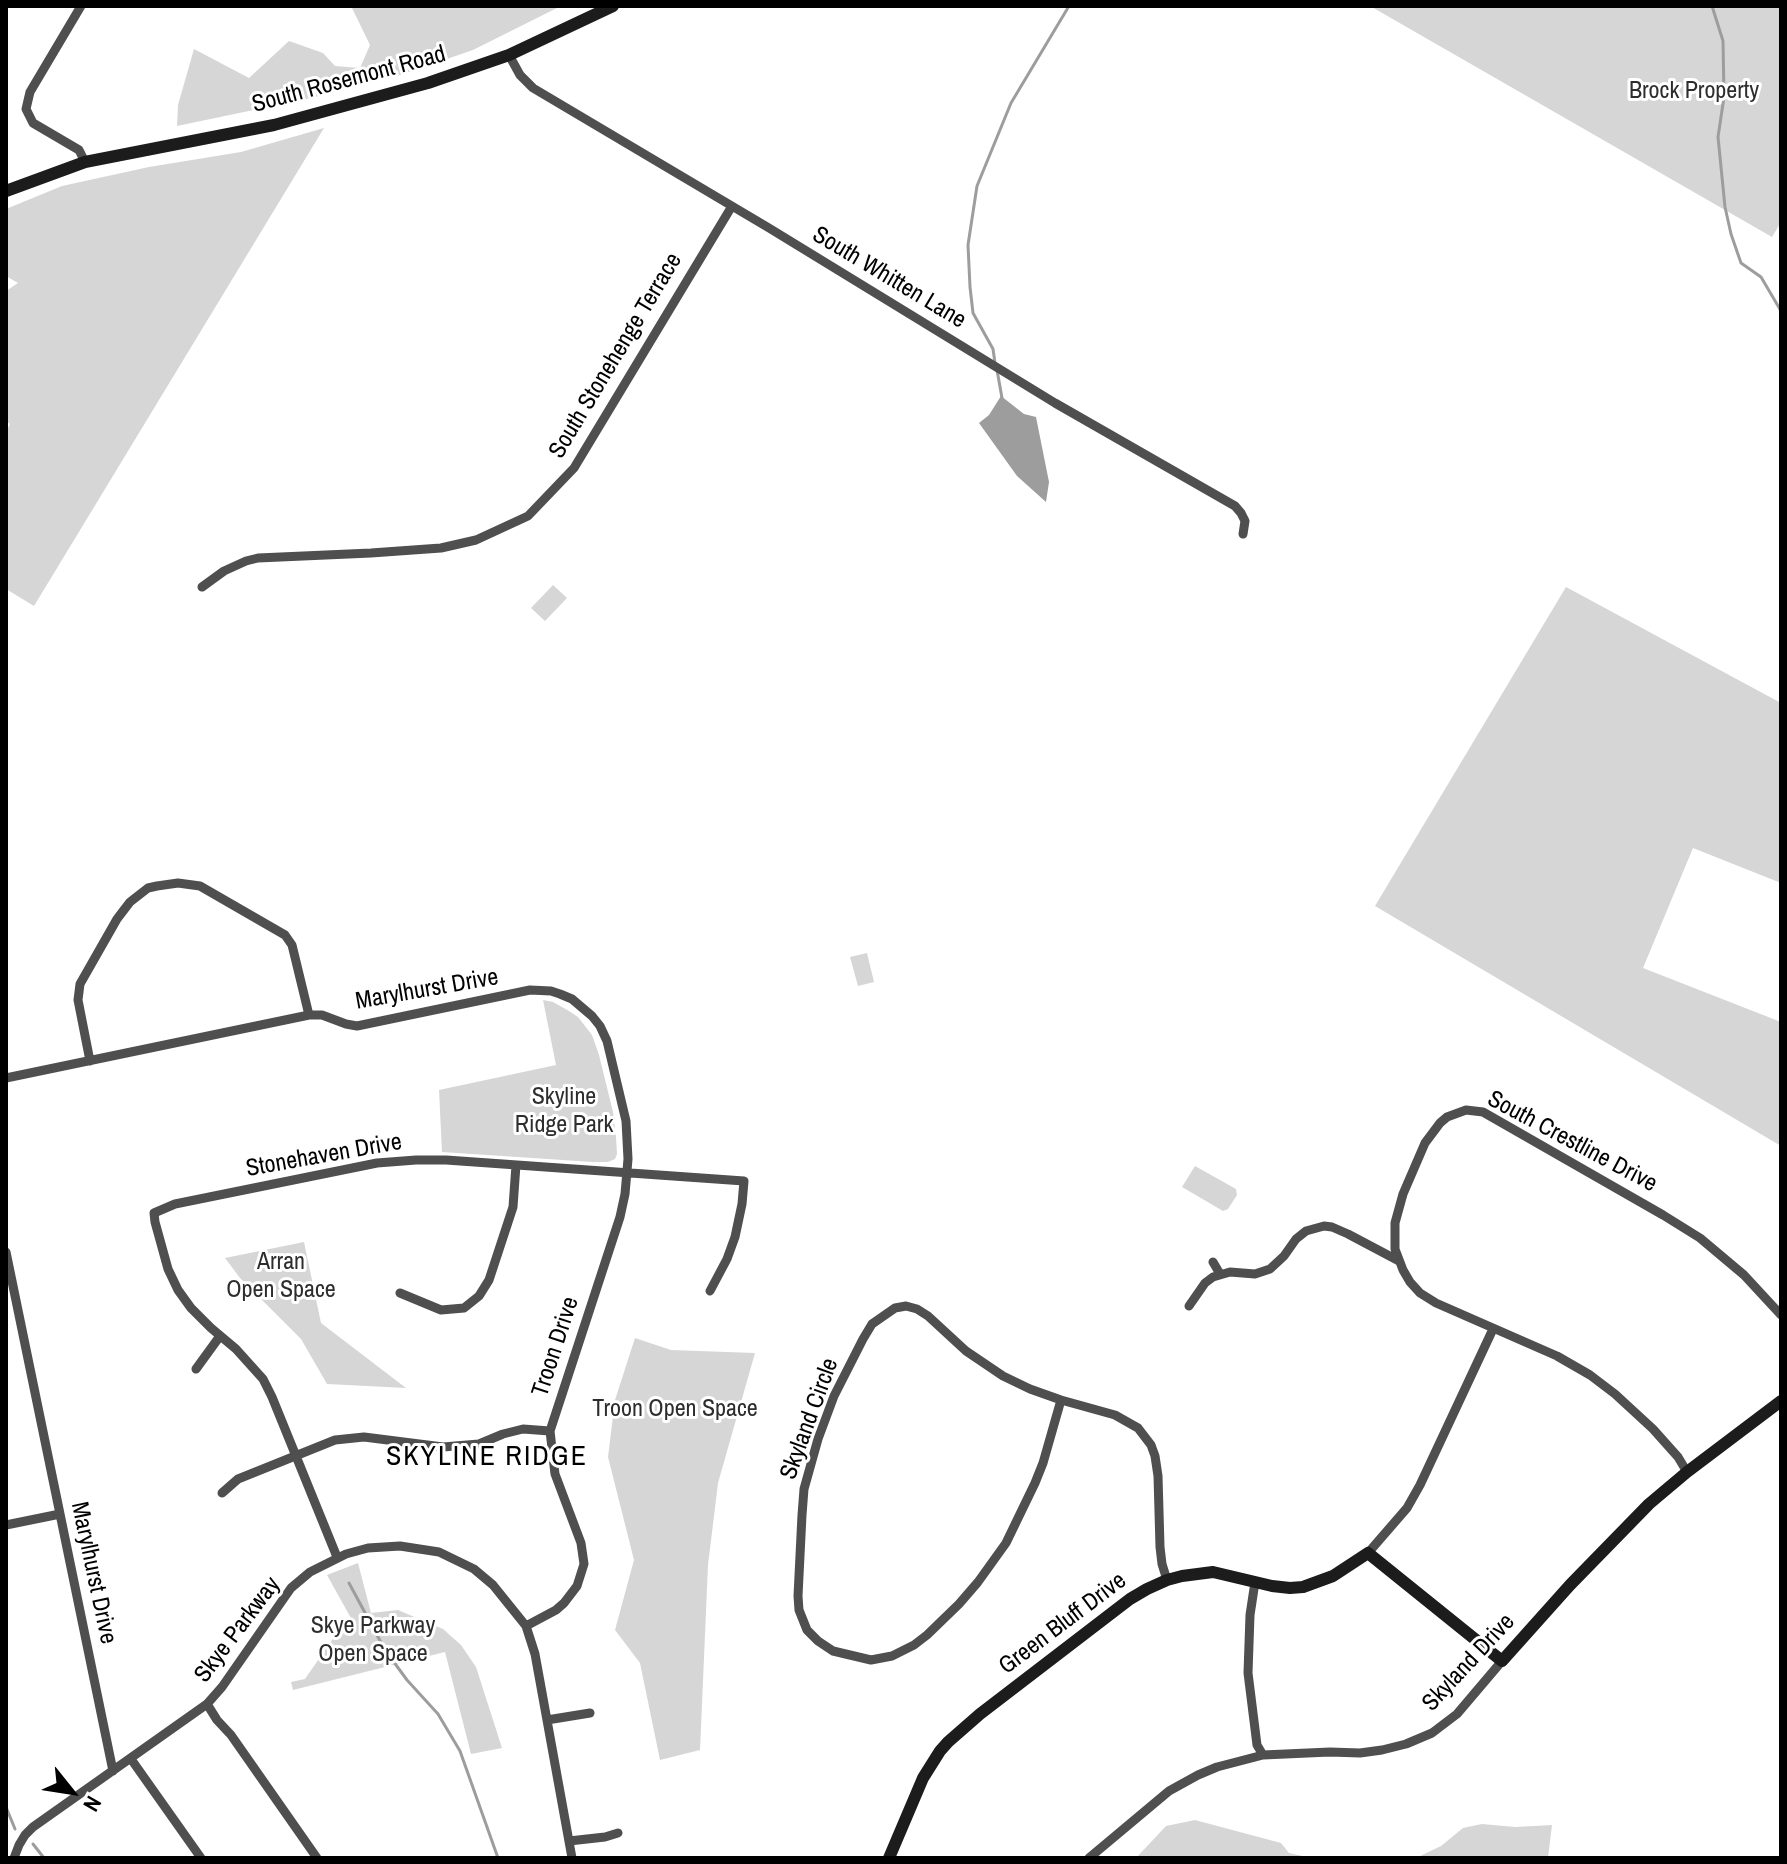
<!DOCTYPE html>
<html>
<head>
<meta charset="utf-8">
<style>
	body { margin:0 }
	#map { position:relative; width:1787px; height:1864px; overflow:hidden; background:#fff; font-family:"Archivo Narrow",sans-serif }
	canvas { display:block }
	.frame { position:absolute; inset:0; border:8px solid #000; pointer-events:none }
	.north { position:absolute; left:32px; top:1752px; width:80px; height:80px; -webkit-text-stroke:6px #fff; paint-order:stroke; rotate:120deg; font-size:22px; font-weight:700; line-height:32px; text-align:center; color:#000 }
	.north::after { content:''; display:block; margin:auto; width:28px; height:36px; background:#000; clip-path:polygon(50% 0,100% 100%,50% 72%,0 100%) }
</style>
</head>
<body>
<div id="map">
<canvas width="1787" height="1864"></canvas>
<div class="frame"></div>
<div class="north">N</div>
</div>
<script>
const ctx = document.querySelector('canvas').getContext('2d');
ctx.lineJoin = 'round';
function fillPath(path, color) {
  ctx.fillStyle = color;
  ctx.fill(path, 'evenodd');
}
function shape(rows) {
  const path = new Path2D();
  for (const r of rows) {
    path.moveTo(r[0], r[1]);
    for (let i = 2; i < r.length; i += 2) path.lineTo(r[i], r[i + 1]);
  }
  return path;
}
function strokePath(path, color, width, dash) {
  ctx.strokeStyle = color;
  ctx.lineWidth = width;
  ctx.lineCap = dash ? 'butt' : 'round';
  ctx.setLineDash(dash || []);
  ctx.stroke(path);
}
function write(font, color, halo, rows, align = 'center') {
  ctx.font = font + ' "Archivo Narrow",sans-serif';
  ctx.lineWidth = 6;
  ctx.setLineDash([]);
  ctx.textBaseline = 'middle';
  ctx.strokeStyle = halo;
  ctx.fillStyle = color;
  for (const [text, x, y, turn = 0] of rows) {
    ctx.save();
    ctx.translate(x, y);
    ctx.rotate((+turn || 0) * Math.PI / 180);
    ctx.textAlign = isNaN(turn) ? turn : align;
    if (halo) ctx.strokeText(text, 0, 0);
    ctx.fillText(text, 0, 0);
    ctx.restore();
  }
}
fillPath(shape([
	[351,6,561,6,473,50,400,75,311,98,177,126,178,105,194,49,249,78,289,41,323,53,335,66,360,68,370,45],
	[1370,6,1781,6,1781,222,1772,237],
	[324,128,34,606,6,589,6,432,10,424,6,421,6,291,18,283,6,276,6,209,62,186,149,167,241,152],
	[553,585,567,598,545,621,531,608],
	[1566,587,1781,703,1781,883,1693,848,1643,968,1781,1022,1781,1146,1375,906],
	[867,953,874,982,858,986,850,957],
	[543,1000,553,1002,569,1011,578,1017,592,1035,599,1055,613,1112,616,1137,617,1154,615,1159,608,1162,593,1162,442,1152,439,1090,556,1065],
	[1195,1166,1236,1189,1237,1195,1228,1209,1223,1211,1182,1187],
	[304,1242,321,1323,406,1388,327,1384,301,1339,240,1278,225,1258],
	[635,1338,671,1350,755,1353,718,1483,708,1565,700,1750,660,1760,640,1663,615,1630,634,1560,608,1457,615,1400],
	[358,1563,371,1613,398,1610,443,1629,461,1645,476,1667,502,1748,471,1754,445,1652,293,1690,291,1682,305,1679,332,1640,352,1620,327,1575],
	[1195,1820,1281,1843,1289,1853,1312,1858,1136,1858,1166,1826],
	[1482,1824,1515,1827,1552,1825,1548,1858,1416,1858,1441,1846,1463,1828]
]), '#d6d6d6');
fillPath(shape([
	[1001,396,1024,414,1036,417,1049,482,1046,502,1017,476,979,423,989,415]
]), '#9d9d9d');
strokePath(shape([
	[1712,6,1723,41,1724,97,1718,137,1725,207,1731,234,1741,263,1761,277,1781,311],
	[995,363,993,349,973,313,970,287,968,245,977,186,1011,103,1069,6],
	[997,370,1002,398],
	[349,1583,385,1650,407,1680,438,1714,460,1751,498,1858],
	[6,1807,15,1829],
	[33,1844,44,1858]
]), '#9d9d9d', 3);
strokePath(shape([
	[81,6,30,92,26,109,33,123,79,150,85,162],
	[509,55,520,75,533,88,769,228,1055,403,1235,506,1241,513,1245,521,1243,534],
	[202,587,224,571,246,561,258,558,371,553,441,548,476,540,528,516,574,468,732,206],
	[90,1061,78,1000,80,984,117,919,130,902,148,888,157,886,178,883,200,886,285,935,292,945,309,1015],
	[6,1078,309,1015,322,1015,346,1024,357,1026,530,990,551,991,560,994,572,999,592,1016,600,1026,607,1041,626,1121,628,1159,625,1194,620,1217,550,1431,555,1474,581,1543,584,1564,577,1586,564,1603,556,1610,526,1626],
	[6,1252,113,1771],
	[1213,1262,1220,1274],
	[400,1293,441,1310,464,1308,479,1296,489,1280,513,1207,516,1165],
	[1189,1306,1205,1283,1213,1277,1230,1272,1255,1274,1270,1269,1284,1256,1296,1239,1306,1231,1324,1226,1332,1227,1348,1234,1399,1261],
	[196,1369,220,1336],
	[1061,1400,1043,1463,1035,1483,1006,1543,978,1582,959,1604,927,1635,914,1645,892,1656,871,1660,833,1651,818,1641,807,1630,799,1610,798,1596,802,1515,804,1489,818,1439,834,1396,863,1339,872,1324,895,1308,906,1306,917,1309,928,1316,966,1351,1003,1376,1030,1389,1061,1400,1115,1415,1138,1428,1151,1445,1155,1456,1158,1476,1160,1547,1162,1564,1167,1580],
	[1687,1472,1678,1457,1653,1429,1615,1394,1590,1375,1557,1356,1436,1303,1420,1293,1410,1282,1403,1270,1395,1249,1395,1223,1403,1194,1425,1143,1440,1123,1447,1117,1466,1110,1483,1112,1663,1215,1700,1238,1744,1275,1781,1315],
	[222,1493,238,1479,335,1440,364,1437,443,1447,479,1444,503,1434,523,1429,550,1431],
	[6,1525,60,1514],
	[1368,1553,1407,1508,1420,1485,1493,1329],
	[337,1557,272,1397,263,1379,236,1349,211,1328,191,1308,178,1290,168,1269,155,1222,154,1213,175,1204,377,1163,416,1160,446,1160,744,1181,742,1204,735,1237,727,1259,710,1291],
	[1255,1582,1250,1615,1248,1673,1257,1745,1263,1755],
	[207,1704,217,1720,231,1735,317,1858],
	[547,1720,590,1713],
	[131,1759,201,1858],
	[569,1841,605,1837,618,1833],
	[14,1858,19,1845,25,1835,33,1827,207,1704,222,1687,284,1598,291,1588,310,1572,346,1554,368,1548,400,1546,439,1552,474,1569,493,1585,526,1626,535,1654,572,1858],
	[1089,1858,1169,1791,1198,1775,1217,1767,1263,1755,1330,1752,1360,1753,1382,1750,1406,1744,1432,1733,1457,1714,1502,1661]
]), '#4f4f4f', 9);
strokePath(shape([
	[6,191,85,162,274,125,428,83,509,55,613,6],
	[889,1858,923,1778,940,1751,948,1742,980,1714,1130,1599,1147,1589,1167,1580,1182,1576,1213,1572,1272,1586,1290,1588,1303,1587,1333,1576,1368,1553,1502,1661,1570,1585,1649,1504,1687,1472,1781,1401]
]), '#1c1c1c', 12);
write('24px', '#000', '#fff', [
	["South Rosemont Road",349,80,-15],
	["South Whitten Lane",889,278,31],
	["South Stonehenge Terrace",616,356,-59],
	["Marylhurst Drive",427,990,-10],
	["South Crestline Drive",1572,1142,28],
	["Stonehaven Drive",324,1156,-10],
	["Troon Drive",556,1347,-72],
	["Skyland Circle",810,1419,-70],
	["Marylhurst Drive",93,1573,78],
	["Green Bluff Drive",1063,1624,-37],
	["Skye Parkway",238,1630,-53],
	["Skyland Drive",1469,1663,-47]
]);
write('24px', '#2d2d2d', '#fff', [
	["Brock Property",1694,92],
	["Skyline",564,1098],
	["Ridge Park",564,1126],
	["Arran",281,1263],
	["Open Space",281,1291],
	["Troon Open Space",675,1410],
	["Skye Parkway",373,1627],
	["Open Space",373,1655]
]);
ctx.letterSpacing = '2px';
write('28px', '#000', '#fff', [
	["SKYLINE RIDGE",487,1457]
]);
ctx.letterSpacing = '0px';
</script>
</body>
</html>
